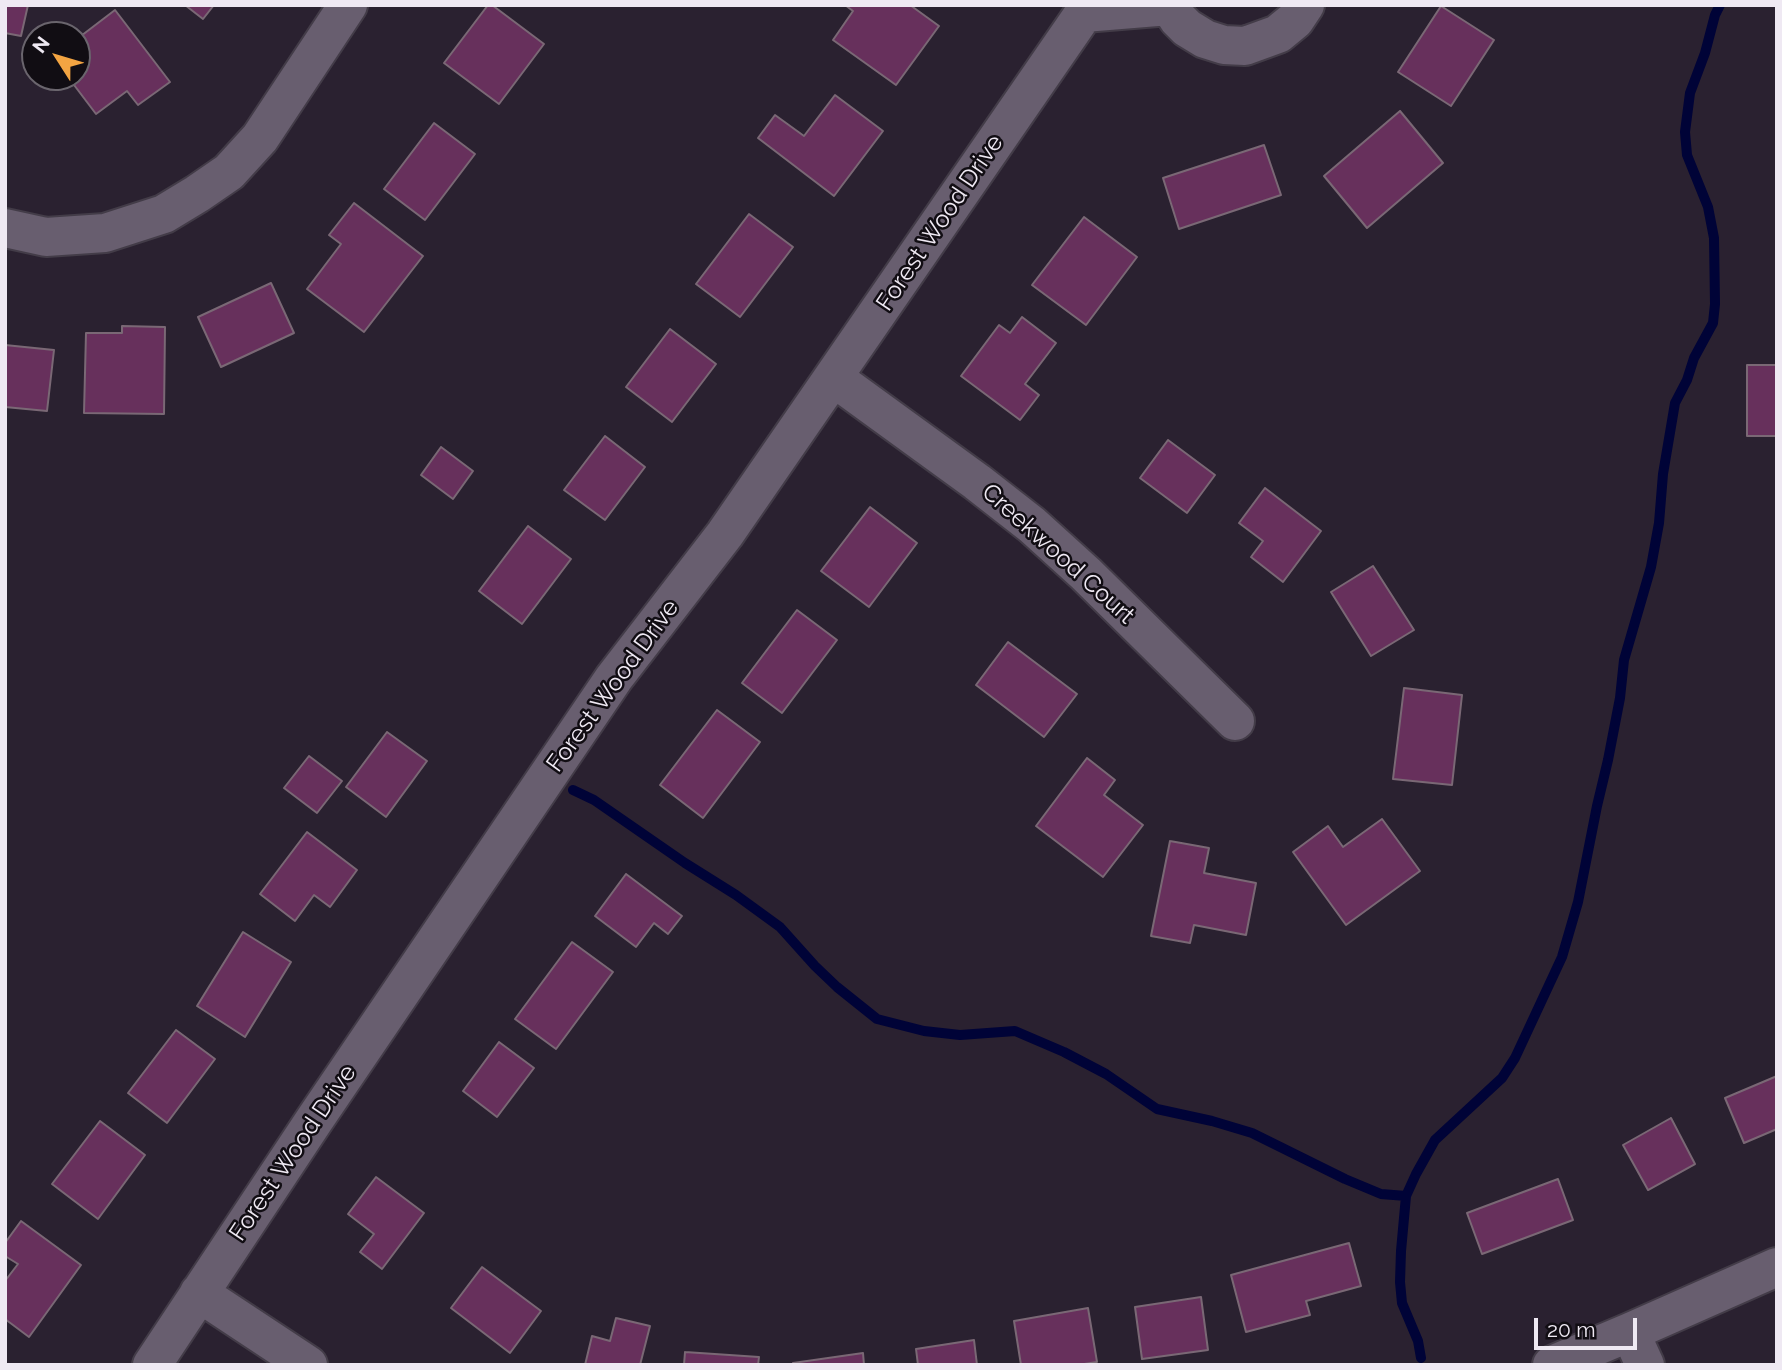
<!DOCTYPE html>
<html>
<head>
<meta charset="utf-8">
<style>
	body { margin:0 }
	#map { position:relative; width:1782px; height:1370px; overflow:hidden; background:#2a2130; font-family:Raleway,sans-serif }
	canvas { display:block }
	.frame { position:absolute; inset:0; border:7px solid #efe9f3; pointer-events:none }
	.north { position:absolute; left:21px; top:21px; width:70px; height:70px; box-sizing:border-box; background:#110d13; border:2px solid #6a656d; border-radius:50%; rotate:307deg; font-size:19px; font-weight:700; line-height:28px; text-align:center; color:#efe9f3 }
	.north::after { content:''; display:block; margin:auto; width:24px; height:32px; background:#f3a442; clip-path:polygon(50% 0,100% 100%,50% 72%,0 100%) }
	.scale { position:absolute; left:1534px; top:1318px; width:103px; height:32px; box-sizing:border-box; border:4px solid #efe9f3; border-top:0; padding-left:9px; font-size:21px; line-height:24px; white-space:nowrap; color:#efe9f3; -webkit-text-stroke:5px #110d13; paint-order:stroke }
</style>
</head>
<body>
<div id="map">
<canvas width="1782" height="1370"></canvas>
<div class="frame"></div>
<div class="north">N</div>
<div class="scale">20 m</div>
</div>
<script>
const ctx = document.querySelector('canvas').getContext('2d');
ctx.lineJoin = 'round';
function shape(rows) {
  const path = new Path2D();
  for (const r of rows) {
    path.moveTo(r[0], r[1]);
    for (let i = 2; i < r.length; i += 2) path.lineTo(r[i], r[i + 1]);
  }
  return path;
}
function strokePath(path, color, width, dash) {
  ctx.strokeStyle = color;
  ctx.lineWidth = width;
  ctx.lineCap = dash ? 'butt' : 'round';
  ctx.setLineDash(dash || []);
  ctx.stroke(path);
}
function fillPath(path, color) {
  ctx.fillStyle = color;
  ctx.fill(path, 'evenodd');
}
function write(font, color, halo, rows, align = 'center') {
  ctx.font = font + ' Raleway,sans-serif';
  ctx.lineWidth = 5;
  ctx.setLineDash([]);
  ctx.textBaseline = 'middle';
  ctx.strokeStyle = halo;
  ctx.fillStyle = color;
  for (const [text, x, y, turn = 0] of rows) {
    ctx.save();
    ctx.translate(x, y);
    ctx.rotate((+turn || 0) * Math.PI / 180);
    ctx.textAlign = isNaN(turn) ? turn : align;
    if (halo) ctx.strokeText(text, 0, 0);
    ctx.fillText(text, 0, 0);
    ctx.restore();
  }
}
strokePath(shape([
	[573,790,594,800,685,863,736,895,780,927,815,966,837,987,877,1019,924,1031,960,1035,1015,1031,1064,1052,1106,1074,1157,1109,1212,1121,1252,1133,1345,1179,1381,1194,1406,1196],
	[1421,1358,1418,1341,1402,1303,1400,1282,1401,1251,1406,1196,1416,1174,1435,1140,1502,1078,1515,1058,1562,957,1578,902,1597,806,1608,760,1620,698,1624,660,1651,567,1659,523,1663,474,1675,403,1687,380,1694,358,1713,323,1715,304,1714,238,1708,207,1687,155,1685,132,1690,93,1705,53,1715,15,1720,5]
]), '#000337', 10);
const building = shape([
	[5,5,28,5,21,36,5,33,5,5],
	[185,5,214,5,203,19,185,5],
	[488,5,492,5,544,44,499,104,444,63,488,5],
	[845,5,910,5,939,26,896,85,833,40,853,11,845,5],
	[1441,6,1494,40,1451,106,1398,72,1441,6],
	[115,10,170,82,138,105,127,91,96,114,68,77,77,77,77,39,115,10],
	[835,95,883,131,834,196,758,138,775,115,804,136,835,95],
	[1400,111,1443,163,1367,228,1324,176,1400,111],
	[434,123,475,154,425,220,384,189,434,123],
	[1264,145,1281,195,1179,229,1163,178,1264,145],
	[354,203,423,256,364,332,307,289,341,244,329,235,354,203],
	[749,214,793,247,740,317,696,284,749,214],
	[1084,217,1137,257,1086,325,1032,285,1084,217],
	[271,283,294,333,221,367,198,317,271,283],
	[1022,317,1056,343,1025,384,1039,395,1020,420,961,376,999,325,1010,333,1022,317],
	[122,326,165,327,164,414,84,413,86,333,122,333,122,326],
	[670,329,716,364,672,422,626,387,670,329],
	[5,345,54,350,47,411,5,407,5,345],
	[1747,365,1777,365,1777,436,1747,436,1747,365],
	[605,436,645,467,605,520,564,490,605,436],
	[1168,440,1215,475,1187,513,1140,478,1168,440],
	[441,447,473,471,453,499,421,475,441,447],
	[1265,488,1321,531,1283,582,1251,557,1263,541,1239,523,1265,488],
	[870,507,917,543,869,607,821,571,870,507],
	[528,526,571,559,522,624,479,591,528,526],
	[1373,566,1414,630,1371,656,1331,592,1373,566],
	[797,610,837,640,782,713,742,683,797,610],
	[1008,642,1077,694,1044,737,976,685,1008,642],
	[1404,688,1462,695,1452,785,1393,779,1404,688],
	[717,710,760,742,703,818,660,785,717,710],
	[387,732,427,761,386,817,346,787,387,732],
	[309,756,342,781,317,813,284,788,309,756],
	[1087,758,1115,780,1104,795,1143,825,1103,877,1036,826,1087,758],
	[1382,819,1420,871,1346,925,1293,852,1328,826,1343,847,1382,819],
	[307,832,357,870,330,907,314,895,295,921,260,894,307,832],
	[1170,841,1209,848,1204,873,1256,883,1246,935,1194,925,1190,943,1151,936,1170,841],
	[626,874,682,916,668,934,654,923,636,947,595,916,626,874],
	[243,932,291,962,245,1037,197,1006,243,932],
	[572,942,613,972,556,1049,515,1019,572,942],
	[176,1030,215,1059,167,1123,128,1093,176,1030],
	[499,1042,534,1068,497,1117,463,1091,499,1042],
	[1777,1076,1777,1129,1744,1143,1725,1098,1777,1076],
	[1671,1118,1695,1164,1648,1190,1623,1145,1671,1118],
	[100,1121,145,1155,98,1219,52,1184,100,1121],
	[376,1177,424,1213,382,1269,360,1252,374,1234,348,1214,376,1177],
	[1558,1179,1573,1220,1482,1254,1467,1213,1558,1179],
	[21,1221,81,1265,29,1337,5,1319,5,1281,18,1264,5,1256,5,1243,21,1221],
	[1349,1243,1361,1286,1306,1301,1310,1315,1246,1332,1231,1275,1349,1243],
	[482,1267,541,1311,510,1353,451,1308,482,1267],
	[1201,1297,1208,1350,1142,1359,1135,1307,1201,1297],
	[1088,1308,1097,1362,1078,1365,1021,1365,1014,1321,1088,1308],
	[616,1318,650,1326,640,1365,585,1365,592,1336,610,1341,616,1318],
	[974,1340,977,1365,918,1365,916,1349,974,1340],
	[685,1352,759,1357,758,1365,684,1365,685,1352],
	[863,1353,864,1365,793,1365,793,1363,863,1353]
]);
fillPath(building, '#67305c');
strokePath(building, '#7a6875', 2);
const minor = shape([
	[1169,5,1178,19,1187,28,1205,39,1224,45,1245,46,1278,34,1295,20,1305,5],
	[1084,13,1169,6],
	[5,228,46,237,105,233,164,214,197,194,229,172,260,138,348,5],
	[834,378,977,482,1032,525,1086,574,1235,721],
	[199,1293,308,1365],
	[1630,1332,1645,1365],
	[152,1365,315,1119,614,678,725,534,1084,13],
	[1552,1365,1630,1332,1777,1267]
]);
strokePath(minor, '#433c48', 42);
strokePath(minor, '#685e6f', 38);
write('24px', '#efe9f3', '#110d13', [
	["Forest Wood Drive",940,223,-56],
	["Creekwood Court",1058,554,42],
	["Forest Wood Drive",613,686,-54],
	["Forest Wood Drive",293,1153,-56]
]);
</script>
</body>
</html>
